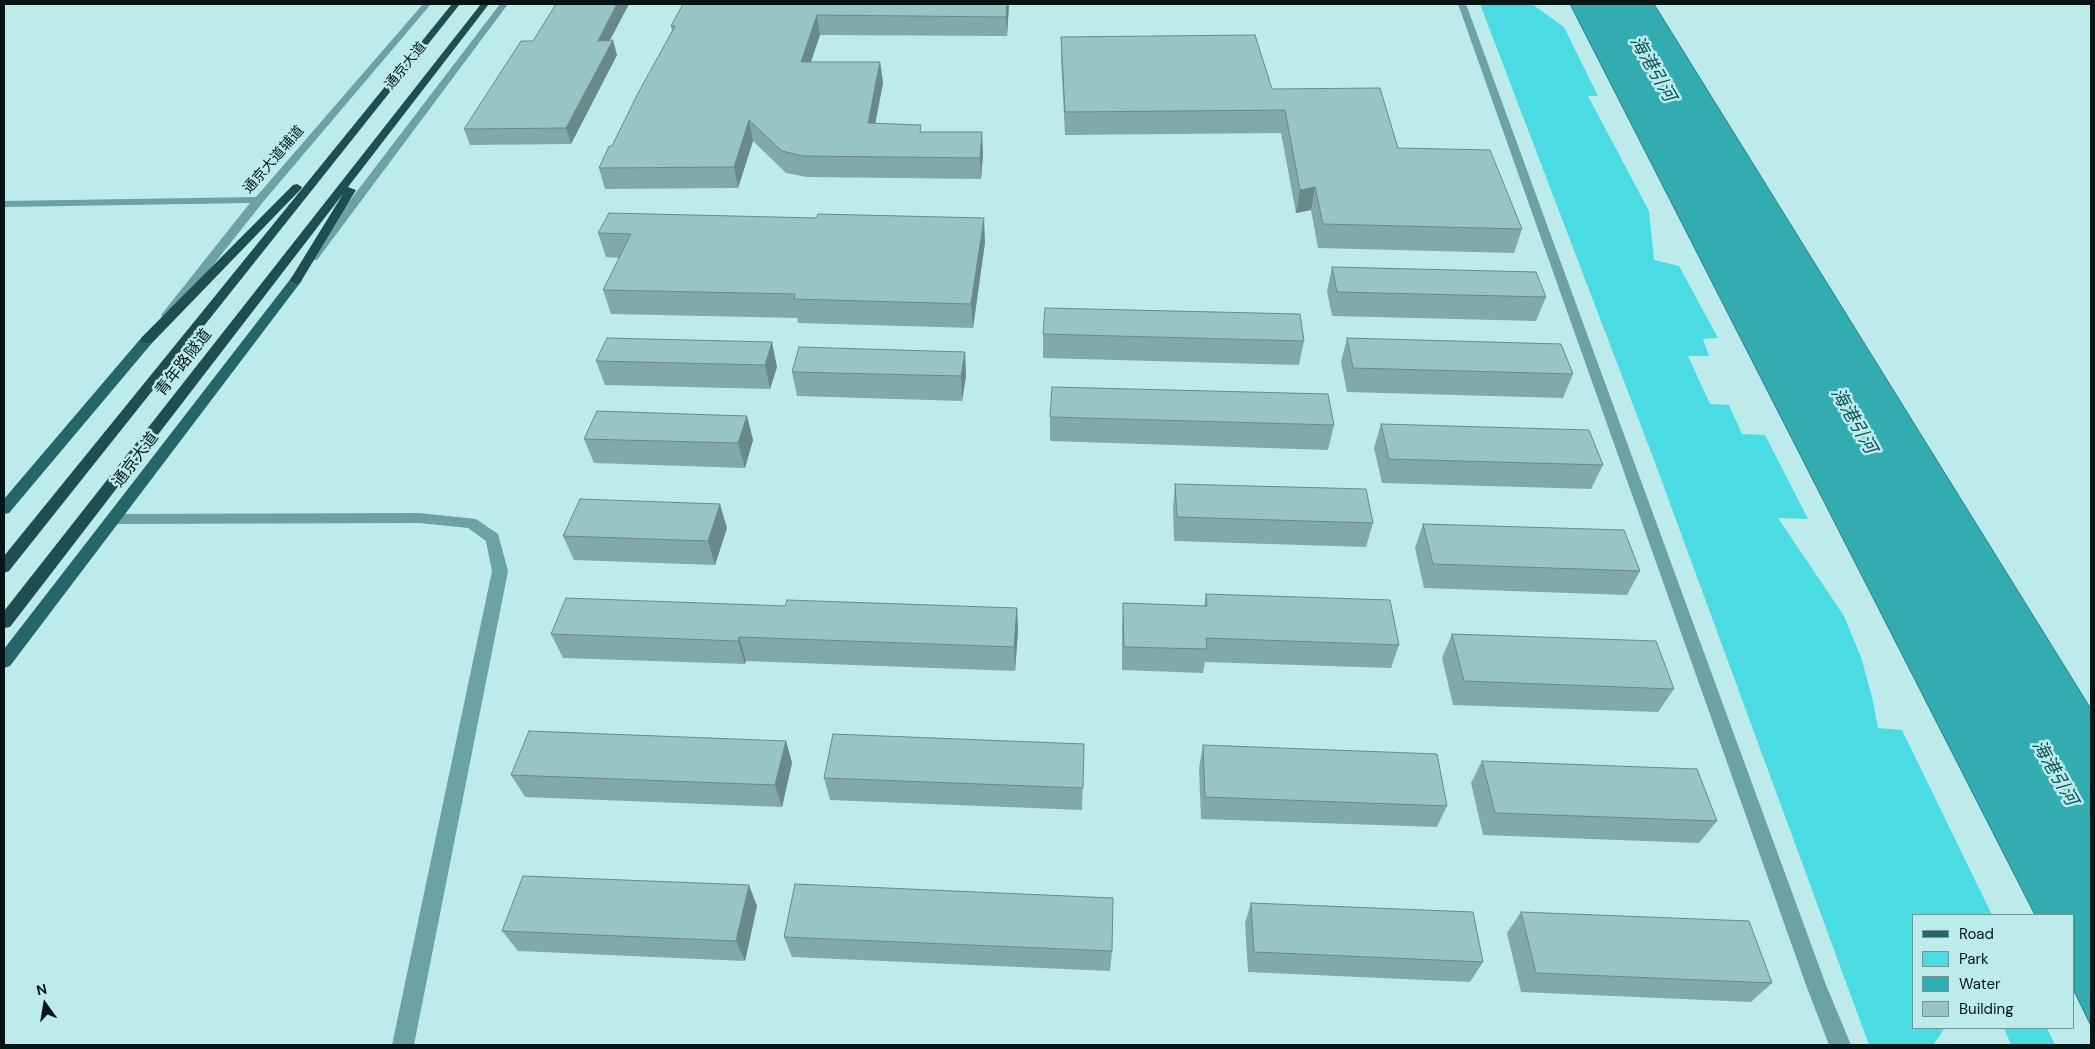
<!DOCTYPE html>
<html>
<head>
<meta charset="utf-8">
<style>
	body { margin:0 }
	#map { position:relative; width:2095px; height:1049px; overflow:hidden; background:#bdebec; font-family:"DM Sans",sans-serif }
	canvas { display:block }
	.frame { position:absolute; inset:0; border:5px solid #041515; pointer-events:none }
	.legend { position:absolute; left:1912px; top:914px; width:162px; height:115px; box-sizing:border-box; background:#bdebec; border:1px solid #739596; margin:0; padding:6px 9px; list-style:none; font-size:15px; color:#041515 }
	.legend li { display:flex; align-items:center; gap:10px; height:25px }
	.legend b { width:25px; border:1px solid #739596 }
	.north { position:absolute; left:20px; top:979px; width:50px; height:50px; -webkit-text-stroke:4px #bdebec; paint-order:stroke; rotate:347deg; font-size:14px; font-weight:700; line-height:20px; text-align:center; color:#041515 }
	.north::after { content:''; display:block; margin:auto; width:18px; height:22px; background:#041515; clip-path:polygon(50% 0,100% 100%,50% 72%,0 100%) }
</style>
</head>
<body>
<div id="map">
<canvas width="2095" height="1049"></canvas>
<div class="frame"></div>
<ul class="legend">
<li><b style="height:6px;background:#246669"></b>Road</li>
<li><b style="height:14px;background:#4adce2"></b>Park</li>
<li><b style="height:14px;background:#33acb1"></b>Water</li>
<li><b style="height:14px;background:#97c4c5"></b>Building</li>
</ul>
<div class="north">N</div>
</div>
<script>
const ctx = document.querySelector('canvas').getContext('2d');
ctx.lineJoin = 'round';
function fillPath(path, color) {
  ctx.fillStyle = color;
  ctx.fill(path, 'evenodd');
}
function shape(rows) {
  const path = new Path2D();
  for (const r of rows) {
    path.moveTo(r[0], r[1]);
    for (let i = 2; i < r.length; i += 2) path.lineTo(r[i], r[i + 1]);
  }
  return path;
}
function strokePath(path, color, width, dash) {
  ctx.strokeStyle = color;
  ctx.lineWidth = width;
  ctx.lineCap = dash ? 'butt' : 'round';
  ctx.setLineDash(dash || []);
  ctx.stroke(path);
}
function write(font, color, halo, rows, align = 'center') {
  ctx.font = font + ' "DM Sans","Noto Sans SC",sans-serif';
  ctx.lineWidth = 5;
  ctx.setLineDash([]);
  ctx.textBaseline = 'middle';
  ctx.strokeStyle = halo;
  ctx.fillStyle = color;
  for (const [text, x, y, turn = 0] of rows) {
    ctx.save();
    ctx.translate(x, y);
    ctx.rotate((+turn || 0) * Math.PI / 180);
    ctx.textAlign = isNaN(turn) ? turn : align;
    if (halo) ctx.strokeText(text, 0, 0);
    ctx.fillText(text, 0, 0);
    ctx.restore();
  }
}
fillPath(shape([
	[1480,4,1532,4,1564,27,1598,96,1588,96,1649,211,1654,260,1679,266,1718,338,1703,339,1709,356,1688,356,1710,404,1729,405,1742,434,1765,435,1808,519,1778,518,1844,616,1861,657,1872,697,1878,728,1902,730,1992,915,1914,915,1914,1028,1945,1028,1933,1045,1869,1045,1654,460],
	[2004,1028,2047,1028,2055,1045,2011,1045]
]), '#4adce2');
const water = shape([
	[1570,4,1654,4,2091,709,2091,1026,2074,991,2074,915,2035,915,1570,4]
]);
fillPath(water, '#33acb1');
strokePath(water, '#257f82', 1);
fillPath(shape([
	[423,4,431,4,263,202,171,318,163,318,161,315,250,203,4,207,4,201,256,197,423,4],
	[500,4,508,4,317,260,309,260,309,254,500,4],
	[1458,4,1466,4,1826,985,1851,1045,1829,1045,1806,985,1458,4],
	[419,513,476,519,498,534,508,571,414,1045,392,1045,492,571,486,541,468,528,419,523,113,524,108,523,106,519,108,515,113,514,419,513]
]), '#6ba2a4');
fillPath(shape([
	[296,276,300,277,302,280,300,283,10,666,4,668,4,649,292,277,296,276],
	[147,336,153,340,152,343,9,513,4,514,4,499,142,337,147,336]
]), '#246669');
fillPath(shape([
	[452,4,460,4,9,571,4,573,4,556,452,4],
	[481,4,489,4,348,187,356,190,300,283,296,284,290,280,343,194,10,627,4,628,4,611,481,4],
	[297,184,302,187,301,189,152,343,142,343,141,340,142,337,293,185,297,184]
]), '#1e4e50');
fillPath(shape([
	[556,4,629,4,610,40,617,55,571,144,470,145,464,129,533,41],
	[683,4,1009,4,1007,36,820,35,811,62,880,62,883,83,875,124,922,132,983,153,981,179,807,177,786,173,753,141,738,188,605,189,599,168,612,146,672,31,671,26],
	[1061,37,1272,89,1398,148,1522,229,1514,253,1318,248,1311,210,1296,213,1281,133,1065,135,1061,58],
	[598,233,985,242,973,328,798,323,797,318,611,314,603,290,619,258,606,257],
	[1332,267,1546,297,1536,321,1332,316,1327,291],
	[1043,334,1304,341,1299,365,1043,358],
	[607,338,777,367,770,389,605,385,596,361],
	[1347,338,1573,374,1563,398,1347,392,1341,362],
	[965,352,966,376,962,401,797,396,792,372],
	[747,416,753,440,745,468,594,463,584,439],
	[1050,417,1334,425,1328,450,1050,441],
	[1381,424,1603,465,1591,489,1382,483,1374,448],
	[1175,484,1373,523,1366,547,1174,541,1173,508],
	[1423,524,1640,571,1627,595,1424,588,1415,548],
	[727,528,715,565,574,560,563,536],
	[1206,594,1399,645,1391,668,1205,662,1203,673,1122,670,1122,627,1123,603,1204,606],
	[785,606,1017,608,1018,631,1015,671,746,661,745,664,563,658,551,634],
	[1452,634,1674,689,1658,712,1453,705,1442,658],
	[786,741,792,763,782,807,525,797,511,775],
	[1084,744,1082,810,830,800,824,778],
	[1203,745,1447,806,1437,827,1201,819,1199,768],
	[1482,761,1717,821,1699,843,1483,835,1471,783],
	[1251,903,1483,962,1470,982,1248,972,1245,923],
	[757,906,745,961,518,951,502,931],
	[1521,912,1772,983,1751,1002,1521,992,1507,933],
	[784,937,1112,951,1110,971,792,957]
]), '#82a9a9');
fillPath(shape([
	[617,4,629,4,602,55,598,41],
	[1007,4,1009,4,1007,36,1006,17],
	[817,15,820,35,804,82,801,62],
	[613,40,617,55,571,144,566,128],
	[880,62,883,83,871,145,868,123],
	[749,120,753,141,738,188,734,167],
	[982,132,983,153,981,179,980,158],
	[1315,187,1311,210,1296,213,1300,190],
	[984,218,985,242,973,328,971,304],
	[772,342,777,367,770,389,765,365],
	[965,352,966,376,962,401,961,376],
	[747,416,753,440,745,468,738,443],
	[720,504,727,528,715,565,708,541],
	[1017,608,1018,631,1015,671,1014,647],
	[739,637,746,661,745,664,738,641],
	[786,741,792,763,782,807,775,785],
	[749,885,757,906,745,961,736,941]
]), '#6a898a');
const building = shape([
	[556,4,617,4,598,41,613,40,566,128,464,129,521,41,533,41,556,4],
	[683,4,1007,4,1006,17,817,15,801,62,880,62,868,123,921,125,920,132,982,132,980,158,803,156,782,151,749,120,734,167,599,168,609,146,612,146,637,95,675,26,671,26,683,4],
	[1255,35,1272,89,1380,88,1398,148,1490,150,1522,229,1323,224,1315,187,1300,190,1285,110,1065,112,1061,37,1255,35],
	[609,213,816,218,818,214,984,218,971,304,794,299,795,294,603,290,631,234,598,233,609,213],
	[1332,267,1536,272,1546,297,1337,292,1332,267],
	[1045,308,1300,314,1304,341,1043,334,1045,308],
	[607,338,772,342,765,365,596,361,607,338],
	[1347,338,1561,344,1573,374,1353,368,1347,338],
	[799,347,965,352,961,376,792,372,799,347],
	[1052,387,1328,394,1334,425,1050,417,1052,387],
	[597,411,747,416,738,443,584,439,597,411],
	[1381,424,1589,430,1603,465,1389,459,1381,424],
	[1175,484,1366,489,1373,523,1177,517,1175,484],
	[580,499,720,504,708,541,563,536,580,499],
	[1423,524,1624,530,1640,571,1433,564,1423,524],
	[1206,594,1390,600,1399,645,1206,638,1207,649,1124,647,1123,603,1207,606,1206,594],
	[566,598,785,606,787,600,1017,608,1014,647,739,637,738,641,551,634,566,598],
	[1452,634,1656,641,1674,689,1464,681,1452,634],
	[529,731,786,741,775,785,511,775,529,731],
	[833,734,1084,744,1083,788,824,778,833,734],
	[1203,745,1437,754,1447,806,1205,797,1203,745],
	[1482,761,1697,769,1717,821,1495,813,1482,761],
	[523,876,749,885,736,941,502,931,523,876],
	[795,884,1113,898,1112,951,784,937,795,884],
	[1251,903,1473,912,1483,962,1254,952,1251,903],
	[1521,912,1749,921,1772,983,1536,973,1521,912]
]);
fillPath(building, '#97c4c5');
strokePath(building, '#6a898a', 1);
write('14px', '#041515', '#bdebec', [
	["通京大道",406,66,-51],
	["通京大道辅道",274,160,-49]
]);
write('16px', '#041515', '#bdebec', [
	["青年路隧道",184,363,-52],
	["通京大道",136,460,-53]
]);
write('italic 18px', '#0b5154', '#bdebec', [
	["海港引河",1652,69,60],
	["海港引河",1853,421,60],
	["海港引河",2054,773,60]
]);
</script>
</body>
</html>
